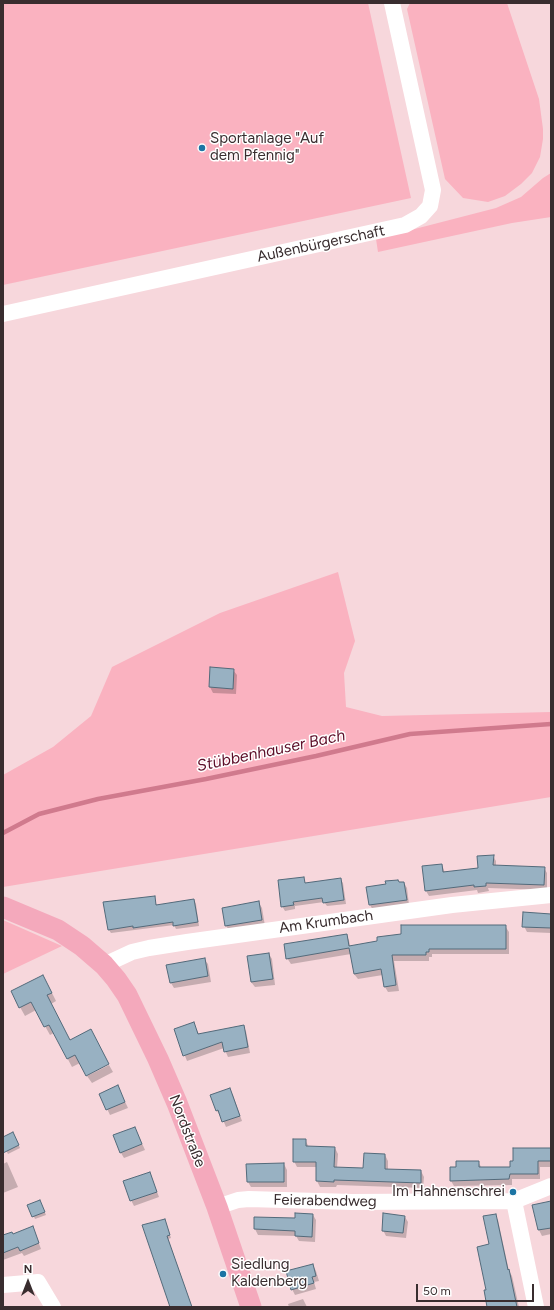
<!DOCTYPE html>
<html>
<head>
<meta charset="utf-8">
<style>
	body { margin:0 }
	#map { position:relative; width:554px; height:1310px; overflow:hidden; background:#f7d7dc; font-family:Figtree,sans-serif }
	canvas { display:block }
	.frame { position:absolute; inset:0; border:4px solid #392d2f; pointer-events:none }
	.north { position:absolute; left:8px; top:1262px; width:40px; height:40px; -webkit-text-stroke:3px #fff; paint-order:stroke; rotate:0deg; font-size:11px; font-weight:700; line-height:16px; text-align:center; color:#392d2f }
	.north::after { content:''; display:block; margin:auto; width:14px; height:18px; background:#392d2f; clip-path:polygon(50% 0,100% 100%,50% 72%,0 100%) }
	.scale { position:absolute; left:416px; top:1284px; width:118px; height:18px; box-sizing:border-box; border:2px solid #392d2f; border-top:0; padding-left:5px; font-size:12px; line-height:14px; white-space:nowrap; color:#392d2f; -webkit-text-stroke:3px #fff; paint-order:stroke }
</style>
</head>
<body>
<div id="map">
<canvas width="554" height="1310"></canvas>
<div class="frame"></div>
<div class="north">N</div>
<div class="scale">50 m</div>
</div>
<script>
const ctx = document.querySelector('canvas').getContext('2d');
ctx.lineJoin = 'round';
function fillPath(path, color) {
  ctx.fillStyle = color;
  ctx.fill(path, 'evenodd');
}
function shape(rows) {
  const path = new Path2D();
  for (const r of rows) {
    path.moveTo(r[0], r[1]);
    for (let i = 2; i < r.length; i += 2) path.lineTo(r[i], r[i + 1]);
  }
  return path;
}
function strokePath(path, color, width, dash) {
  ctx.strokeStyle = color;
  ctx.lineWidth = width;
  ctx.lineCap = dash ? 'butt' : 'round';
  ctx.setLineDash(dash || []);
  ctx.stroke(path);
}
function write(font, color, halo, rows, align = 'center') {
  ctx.font = font + ' Figtree,sans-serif';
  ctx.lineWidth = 3;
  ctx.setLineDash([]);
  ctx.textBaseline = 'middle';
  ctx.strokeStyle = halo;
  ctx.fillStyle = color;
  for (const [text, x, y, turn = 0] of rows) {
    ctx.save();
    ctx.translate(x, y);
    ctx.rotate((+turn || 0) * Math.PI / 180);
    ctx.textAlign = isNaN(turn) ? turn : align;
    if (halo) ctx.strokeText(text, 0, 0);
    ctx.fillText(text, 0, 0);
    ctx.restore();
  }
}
fillPath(shape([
	[3,3,368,3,411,198,3,285],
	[410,3,507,3,539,99,543,129,543,139,540,157,532,173,521,184,505,196,488,202,463,198,445,179,407,9],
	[551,173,551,217,512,223,378,252,376,239,496,208,521,197,543,178],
	[338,572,355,641,344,673,346,707,382,716,551,712,551,797,3,887,3,775,53,747,91,716,112,667,220,613],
	[3,920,62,946,3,974]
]), '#fab2c0');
fillPath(shape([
	[211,668,233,670,237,675,236,694,213,693,210,687],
	[493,856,496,861,496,866,544,868,547,873,547,890,488,888,489,891,478,893,477,890,429,896,426,891,442,865,445,873,480,869],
	[303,878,306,884,340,879,343,883,346,904,327,906,324,902,295,906,295,909,285,911,282,906],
	[399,883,404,883,407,888,409,905,373,910,370,905],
	[154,897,157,906,194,900,196,904,199,926,176,929,174,925,111,933,109,930,104,903],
	[259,903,262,908,265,926,230,931,226,926],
	[551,915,551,933,527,932,524,926],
	[505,926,509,932,509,954,432,954,432,957,429,957,429,961,394,961,399,991,388,992,385,987,383,975,358,979,354,974,351,954,291,964,287,958,346,935,349,940,350,947],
	[269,954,272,959,275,985,255,987,251,982],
	[204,959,208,964,211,982,174,988,171,983,167,965],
	[48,985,56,1001,51,1004,80,1063,72,1067,54,1033,50,1035,36,1010,25,1016,20,1007],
	[193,1023,199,1034,243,1026,246,1031,250,1053,228,1057,224,1048,187,1061,175,1030],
	[109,1065,113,1072,92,1083,87,1076],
	[118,1087,128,1108,110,1115,100,1094],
	[230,1090,233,1095,242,1121,226,1127,221,1115,220,1116,217,1111],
	[135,1128,145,1150,124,1158,121,1153],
	[13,1133,20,1148,8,1154,3,1144,3,1138],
	[305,1140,309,1147,335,1148,338,1154,337,1168,364,1169,385,1155,388,1161,388,1170,421,1171,424,1177,423,1188,337,1185,336,1187,320,1187,317,1181,317,1167,297,1167,294,1161],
	[551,1149,551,1167,540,1167,540,1179,512,1179,512,1185,454,1186,451,1181,457,1168,478,1162,482,1168,510,1168],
	[7,1162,18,1187,3,1193,3,1164],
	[284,1164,287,1170,287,1187,251,1187,248,1182],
	[150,1173,159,1197,134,1206,131,1200],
	[551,1202,551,1234,542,1236,539,1230,534,1206],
	[41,1204,46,1215,35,1219,29,1205],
	[313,1215,316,1220,315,1242,299,1241,296,1236,258,1235,255,1229,255,1218,296,1219],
	[495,1215,498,1220,509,1271,512,1276,519,1307,488,1307,487,1290,490,1245],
	[405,1217,408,1222,406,1238,386,1236,383,1230],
	[166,1223,171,1238,168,1239,192,1307,165,1307,171,1305],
	[35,1233,41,1249,24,1256,22,1253,3,1260,3,1237],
	[313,1265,316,1271,319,1281,314,1282,316,1289,295,1295,292,1289],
	[303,1299,307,1307,289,1307,288,1304]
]), '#0003');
strokePath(shape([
	[3,833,39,814,98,799,206,779,316,756,410,734,551,724]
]), '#d07a8d', 4.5);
const building = shape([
	[210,667,234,669,233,689,209,687,210,667],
	[494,855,493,865,545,867,544,885,486,883,486,886,474,887,474,885,425,891,422,866,442,864,443,872,478,868,477,856,494,855],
	[304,877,305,883,341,878,344,900,323,903,322,898,293,902,294,905,281,907,278,880,304,877],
	[398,880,399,882,404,882,407,900,369,905,366,887,386,884,385,881,398,880],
	[155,896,156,905,194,899,198,922,173,926,173,922,133,928,133,926,108,930,103,902,155,896],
	[259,901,262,920,225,926,222,908,259,901],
	[523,912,551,914,551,928,522,927,523,912],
	[401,925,506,925,506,949,429,949,429,952,426,952,426,955,392,955,396,985,384,987,381,969,354,974,349,948,286,959,284,944,347,934,349,946,377,941,377,937,401,934,401,925],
	[269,953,273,979,251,982,247,956,269,953],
	[205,958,208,976,170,983,166,965,205,958],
	[43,975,52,993,47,995,70,1040,91,1029,109,1064,86,1076,75,1055,67,1059,49,1025,44,1027,31,1002,19,1008,11,991,43,975],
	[194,1022,198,1034,244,1025,248,1047,224,1052,222,1042,183,1056,174,1029,194,1022],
	[118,1085,125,1102,106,1110,99,1094,118,1085],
	[230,1088,240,1116,222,1122,218,1110,216,1111,210,1095,230,1088],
	[135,1127,142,1144,120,1153,113,1135,135,1127],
	[13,1132,19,1145,3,1153,3,1137,13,1132],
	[293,1139,306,1139,306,1146,335,1147,334,1167,363,1168,364,1153,385,1154,385,1169,421,1170,421,1183,334,1180,334,1182,316,1181,316,1162,293,1162,293,1139],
	[513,1148,551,1148,551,1161,538,1161,538,1174,510,1174,509,1179,450,1181,450,1167,456,1167,456,1161,479,1161,479,1167,510,1167,510,1161,513,1161,513,1148],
	[284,1163,284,1182,247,1182,246,1164,284,1163],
	[150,1172,157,1192,130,1201,123,1181,150,1172],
	[40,1200,45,1212,32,1217,27,1205,40,1200],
	[551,1201,551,1228,538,1230,532,1205,551,1201],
	[295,1213,313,1214,312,1237,295,1236,295,1231,254,1229,254,1217,295,1218,295,1213],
	[383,1213,405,1216,403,1233,382,1231,383,1213],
	[496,1214,508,1270,509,1269,517,1307,487,1307,484,1290,486,1290,477,1247,489,1244,483,1216,496,1214],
	[165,1219,170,1235,167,1236,192,1307,170,1307,142,1225,165,1219],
	[33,1226,39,1243,20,1251,18,1247,3,1253,3,1235,12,1232,13,1234,33,1226],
	[313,1264,316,1276,312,1277,314,1283,291,1290,286,1271,313,1264]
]);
fillPath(building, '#98b1c2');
strokePath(building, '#536a7a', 1);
strokePath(shape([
	[3,314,405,225,421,216,430,206,433,190,392,3],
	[104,965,132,952,149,948,187,942,452,905,551,895],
	[514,1201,536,1307],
	[217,1207,238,1200,249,1199,352,1202,514,1201,551,1186],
	[3,1285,38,1282,53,1307]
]), '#fff', 16);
strokePath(shape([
	[3,907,58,930,82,946,104,965,116,979,127,995,158,1059,177,1103,217,1207,251,1307]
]), '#f4a9bc', 21);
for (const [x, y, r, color] of [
	[202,148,4,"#1c75a4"],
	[513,1192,4,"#1c75a4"],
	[223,1274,4,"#1c75a4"]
]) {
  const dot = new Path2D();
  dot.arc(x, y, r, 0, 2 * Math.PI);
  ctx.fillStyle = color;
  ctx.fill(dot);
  strokePath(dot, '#fff', 1.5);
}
write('15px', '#392d2f', '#fff', [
	["Sportanlage \"Auf",210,139],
	["dem Pfennig\"",210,156],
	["Im Hahnenschrei",505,1192,"right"],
	["Siedlung",231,1265],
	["Kaldenberg",231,1282]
], 'left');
write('15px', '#392d2f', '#fff', [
	["Außenbürgerschaft",321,244,-12],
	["Am Krumbach",326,922,-8],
	["Nordstraße",187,1131,69],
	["Feierabendweg",325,1201,1]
]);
write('italic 16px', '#5d0f29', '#fff', [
	["Stübbenhauser Bach",271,751,-12]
]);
</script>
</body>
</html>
